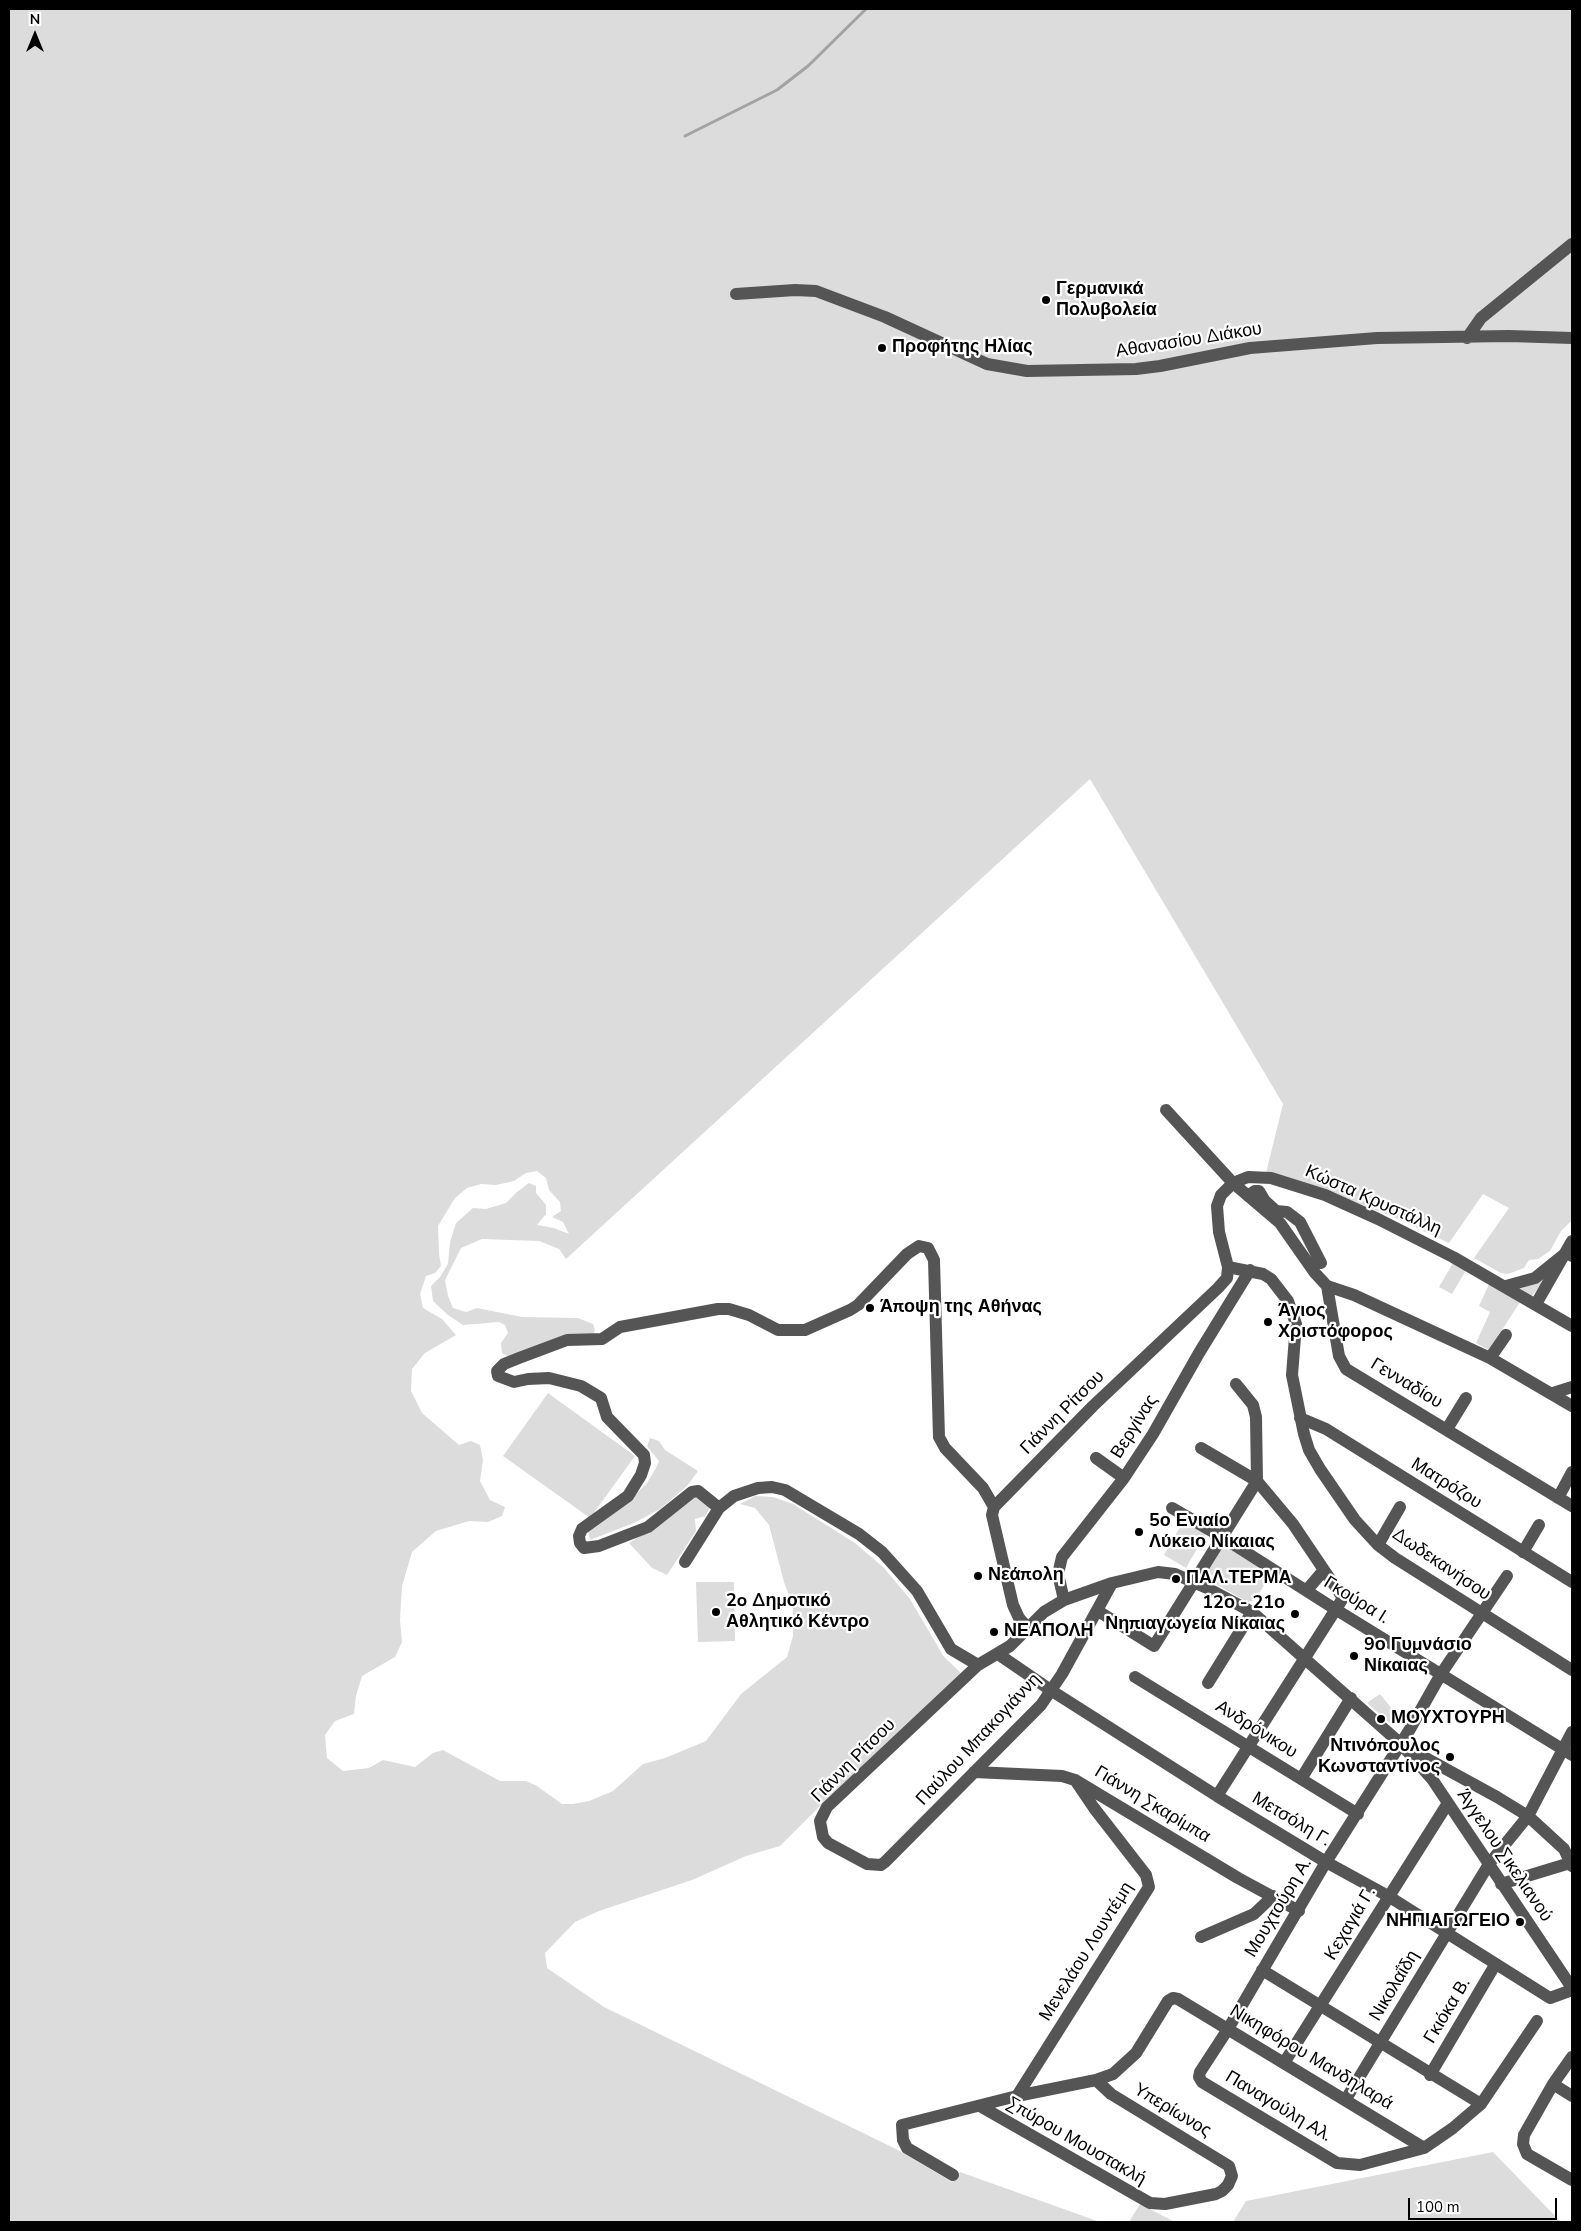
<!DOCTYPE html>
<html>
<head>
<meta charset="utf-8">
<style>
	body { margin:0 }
	#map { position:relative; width:1581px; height:2231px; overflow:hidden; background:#fff; font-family:"Nunito Sans",sans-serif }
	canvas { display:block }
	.frame { position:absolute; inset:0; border:10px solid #000; pointer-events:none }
	.north { position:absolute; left:10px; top:10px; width:50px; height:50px; -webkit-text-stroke:4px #fff; paint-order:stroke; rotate:0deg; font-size:14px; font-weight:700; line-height:20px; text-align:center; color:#000 }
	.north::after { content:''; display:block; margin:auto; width:18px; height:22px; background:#000; clip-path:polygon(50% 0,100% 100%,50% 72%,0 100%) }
	.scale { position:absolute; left:1408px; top:2198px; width:149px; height:22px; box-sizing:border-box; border:2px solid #000; border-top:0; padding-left:6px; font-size:15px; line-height:18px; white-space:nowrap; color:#000; -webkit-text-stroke:4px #fff; paint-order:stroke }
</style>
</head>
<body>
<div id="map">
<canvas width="1581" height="2231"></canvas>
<div class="frame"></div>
<div class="north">N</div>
<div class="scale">100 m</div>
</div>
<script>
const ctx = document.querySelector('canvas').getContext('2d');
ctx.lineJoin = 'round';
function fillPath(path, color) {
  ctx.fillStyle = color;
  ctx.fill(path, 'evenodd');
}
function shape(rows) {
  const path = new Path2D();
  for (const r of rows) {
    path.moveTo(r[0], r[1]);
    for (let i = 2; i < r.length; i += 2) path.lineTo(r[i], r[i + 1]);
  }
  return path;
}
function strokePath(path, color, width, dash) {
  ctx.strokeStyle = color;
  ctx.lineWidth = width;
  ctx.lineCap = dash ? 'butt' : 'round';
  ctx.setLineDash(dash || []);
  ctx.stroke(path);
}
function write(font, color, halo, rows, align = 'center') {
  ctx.font = font + ' "Nunito Sans",sans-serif';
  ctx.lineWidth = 4.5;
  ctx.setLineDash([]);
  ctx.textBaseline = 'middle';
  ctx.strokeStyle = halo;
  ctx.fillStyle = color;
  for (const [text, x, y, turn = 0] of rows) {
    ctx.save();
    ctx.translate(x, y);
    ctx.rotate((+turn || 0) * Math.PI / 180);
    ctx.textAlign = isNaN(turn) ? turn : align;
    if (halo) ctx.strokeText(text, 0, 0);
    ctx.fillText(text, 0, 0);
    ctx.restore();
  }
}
fillPath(shape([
	[9,9,1572,9,1572,1220,1561,1231,1550,1251,1538,1259,1529,1260,1524,1268,1508,1274,1501,1273,1474,1258,1509,1208,1483,1194,1449,1243,1396,1218,1321,1189,1266,1173,1283,1104,1090,779,566,1259,559,1249,539,1241,482,1239,461,1248,445,1280,448,1296,453,1308,466,1312,477,1308,522,1317,578,1318,593,1324,595,1330,593,1334,513,1360,502,1353,501,1343,508,1333,505,1325,499,1322,463,1325,448,1315,433,1301,431,1286,440,1277,448,1264,450,1242,456,1223,473,1208,486,1209,506,1203,517,1192,529,1183,536,1186,536,1193,546,1205,546,1214,537,1225,554,1228,569,1234,563,1222,552,1217,561,1211,560,1202,549,1190,546,1178,537,1171,526,1173,514,1181,496,1185,481,1184,467,1188,455,1198,438,1226,439,1254,441,1266,435,1273,426,1276,420,1294,423,1308,442,1319,456,1335,425,1353,412,1369,411,1391,422,1413,459,1445,471,1441,480,1445,483,1460,480,1481,490,1500,505,1507,502,1516,488,1522,469,1521,436,1531,412,1552,402,1586,400,1620,402,1642,395,1657,362,1676,356,1696,354,1714,335,1721,325,1735,327,1758,343,1771,369,1768,383,1760,415,1767,433,1753,443,1750,500,1781,526,1781,537,1786,562,1804,573,1804,589,1801,613,1791,643,1764,665,1758,706,1741,741,1694,787,1657,793,1636,793,1607,784,1582,769,1525,755,1508,740,1504,755,1496,773,1497,793,1504,855,1543,884,1568,910,1599,944,1657,960,1672,959,1678,820,1806,780,1846,746,1856,692,1880,599,1911,575,1922,545,1953,547,1968,604,2007,898,2150,952,2182,960,2172,1100,2222,9,2222],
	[1453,1263,1466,1270,1452,1294,1439,1287],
	[1548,1276,1531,1297,1520,1289],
	[1490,1282,1522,1299,1489,1350,1476,1343,1490,1312,1479,1306],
	[548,1393,635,1456,590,1518,503,1456],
	[650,1438,659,1441,665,1450,698,1471,687,1486,660,1509,634,1523,590,1540,588,1532,630,1500,647,1483,656,1468,659,1461,647,1446],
	[694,1494,710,1507,705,1516,695,1519,696,1531,667,1575,652,1568,629,1543,654,1527],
	[1184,1520,1206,1533,1186,1568,1164,1555],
	[1221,1542,1271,1572,1257,1598,1252,1601,1247,1602,1199,1574],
	[696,1582,734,1582,735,1641,698,1642],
	[1380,1694,1402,1721,1392,1725,1367,1703],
	[1493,2152,1561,2222,1233,2222,1246,2201],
	[1140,2204,1175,2222,1129,2222]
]), '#dcdcdc');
strokePath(shape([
	[685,136,777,90,808,66,866,9]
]), '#a3a3a3', 3);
strokePath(shape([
	[736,294,795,290,816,291,885,317,987,364,1027,371,1136,369,1160,366,1250,348,1377,338,1509,336,1572,338],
	[1467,338,1481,318,1572,244],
	[1166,1110,1233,1183,1280,1223,1315,1273,1327,1286,1339,1356,1346,1369,1572,1506],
	[1248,1196,1255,1191,1259,1191,1265,1201,1276,1211,1287,1212,1300,1222,1321,1263],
	[1228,1267,1263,1274,1271,1279,1288,1301,1296,1324,1292,1375,1304,1434,1309,1450,1320,1469,1355,1520,1378,1545,1395,1558,1572,1670],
	[1327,1286,1354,1295,1490,1358,1572,1406],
	[1506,1286,1535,1278,1566,1253,1572,1256],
	[1536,1304,1572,1241],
	[1490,1358,1506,1335],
	[1553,1393,1572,1387],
	[1300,1418,1326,1429,1572,1582],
	[1447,1429,1466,1398],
	[1201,1448,1257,1481,1293,1524,1324,1570,1307,1590],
	[1096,1458,1124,1478],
	[1558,1498,1572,1472],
	[719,1508,698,1491,692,1492,648,1527,599,1546,584,1548,580,1543,579,1536,582,1529,628,1496,641,1475,645,1463,644,1455,607,1417,601,1398,581,1386,549,1378,528,1379,514,1382,498,1376,497,1371,504,1364,519,1358,567,1340,602,1339,620,1327,718,1309,729,1309,749,1315,778,1330,805,1330,850,1310,858,1305,907,1254,919,1246,928,1248,934,1260,939,1437,945,1448,983,1488,994,1507],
	[1172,1508,1222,1537,1335,1609,1572,1755],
	[1378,1545,1400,1507],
	[1523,1552,1539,1525],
	[685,1562,719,1508,734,1496,758,1488,772,1487,785,1490,859,1534,882,1552,917,1591,951,1649,978,1665],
	[1507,1576,1441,1674,1410,1729,1326,1862,1228,2029,1200,2072,1199,2077,1202,2082,1337,2163,1360,2165,1424,2148,1453,2128,1481,2104,1537,2021],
	[1112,1583,1062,1674,1041,1705,885,1862,881,1865,867,1864,828,1843,823,1837,820,1821,827,1807,978,1665,1010,1646,1044,1612,1064,1600,1112,1583,1158,1572,1175,1574,1207,1588,1252,1612,1401,1744,1432,1779,1572,1988],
	[1064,1600,1058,1574,1062,1557,1124,1478,1153,1434,1199,1353,1250,1270],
	[1098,1611,1154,1646,1257,1481,1256,1417,1253,1405,1236,1384],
	[1027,1627,1019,1618,1013,1605,992,1515,994,1507,1093,1406,1218,1288,1227,1278,1228,1267,1219,1232,1217,1206,1221,1195,1233,1183,1248,1177,1271,1178,1325,1195,1378,1219,1453,1257,1572,1326],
	[998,1654,1052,1691,1217,1796,1326,1862,1388,1896,1550,1998,1572,1990],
	[1135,1677,1358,1814],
	[1208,1683,1252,1612],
	[1413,1751,1497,1797,1528,1816,1564,1849,1572,1866],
	[974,1772,1062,1776,1075,1780,1238,1878,1299,1911],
	[1301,1779,1351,1698],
	[1217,1796,1343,1598,1324,1570],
	[1501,1884,1570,1863],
	[1201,1937,1254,1914,1273,1896],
	[1262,1970,1481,2104],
	[1572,2057,1553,2084,1524,2135,1523,2144,1527,2154,1572,2180],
	[1284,2063,1448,1803],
	[1430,2075,1495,1965],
	[1553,2084,1572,2096],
	[1017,2096,1149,1887,1146,1875,1094,1808,1075,1780],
	[1346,2099,1489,1864,1528,1816,1572,1732],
	[980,2106,1150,2203,1165,2204,1216,2194,1222,2191,1228,2185,1232,2176,1229,2166,1111,2094,1096,2080],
	[953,2175,907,2148,903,2140,902,2125,1017,2096,1096,2080,1113,2074,1136,2053,1168,2001,1173,1998,1178,1999,1424,2148]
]), '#555', 12);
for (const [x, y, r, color] of [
	[1046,300,5,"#000"],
	[882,348,5,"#000"],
	[870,1308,5,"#000"],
	[1268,1322,5,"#000"],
	[1139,1532,5,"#000"],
	[978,1576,5,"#000"],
	[1176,1579,5,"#000"],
	[716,1612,5,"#000"],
	[1295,1614,5,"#000"],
	[994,1632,5,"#000"],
	[1354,1656,5,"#000"],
	[1381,1719,5,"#000"],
	[1450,1757,5,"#000"],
	[1520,1922,5,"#000"]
]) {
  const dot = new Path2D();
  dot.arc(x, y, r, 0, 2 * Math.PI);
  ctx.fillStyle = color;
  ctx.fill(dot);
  strokePath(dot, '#fff', 2);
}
write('bold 18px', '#000', '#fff', [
	["Γερμανικά",1056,290],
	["Πολυβολεία",1056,311],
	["Προφήτης Ηλίας",892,348],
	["Άποψη της Αθήνας",880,1308],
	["Άγιος",1278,1312],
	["Χριστόφορος",1278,1333],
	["5ο Ενιαίο",1149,1522],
	["Λύκειο Νίκαιας",1149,1543],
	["Νεάπολη",988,1576],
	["ΠΑΛ.ΤΕΡΜΑ",1186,1579],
	["2o Δημοτικό",726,1602],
	["Αθλητικό Κέντρο",726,1623],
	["12ο - 21ο",1285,1604,"right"],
	["Νηπιαγωγεία Νίκαιας",1285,1625,"right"],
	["ΝΕΑΠΟΛΗ",1004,1632],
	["9ο Γυμνάσιο",1364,1646],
	["Νίκαιας",1364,1667],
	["ΜΟΥΧΤΟΥΡΗ",1391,1719],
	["Ντινόπουλος",1440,1747,"right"],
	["Κωνσταντίνος",1440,1768,"right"],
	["ΝΗΠΙΑΓΩΓΕΙΟ",1510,1922,"right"]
], 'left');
write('18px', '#000', '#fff', [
	["Αθανασίου Διάκου",1189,341,-9],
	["Κώστα Κρυστάλλη",1373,1201,24],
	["Γενναδίου",1406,1384,31],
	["Γιάννη Ρίτσου",1063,1413,-45],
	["Βεργίνας",1135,1427,-58],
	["Ματρόζου",1446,1484,32],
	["Δωδεκανήσου",1441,1565,34],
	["Γκούρα Ι.",1356,1601,32],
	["Ανδρόνικου",1256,1730,32],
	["Παύλου Μπακογιάννη",979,1740,-47],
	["Γιάννη Ρίτσου",854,1761,-45],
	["Γιάννη Σκαρίμπα",1152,1805,31],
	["Μετσόλη Γ.",1291,1820,31],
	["Άγγελου Σικελιανού",1504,1856,56],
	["Μουχτούρη Α.",1279,1908,-59],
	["Κεχαγιά Γ.",1351,1924,-59],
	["Μενελάου Λουντέμη",1087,1952,-58],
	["Νικολαΐδη",1395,1986,-59],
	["Γκιόκα Β.",1448,2011,-59],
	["Νικηφόρου Μανδηλαρά",1311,2058,31],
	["Παναγούλη Αλ.",1278,2107,31],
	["Υπερίωνος",1172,2111,31],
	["Σπύρου Μουστακλή",1076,2142,30]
]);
</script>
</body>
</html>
